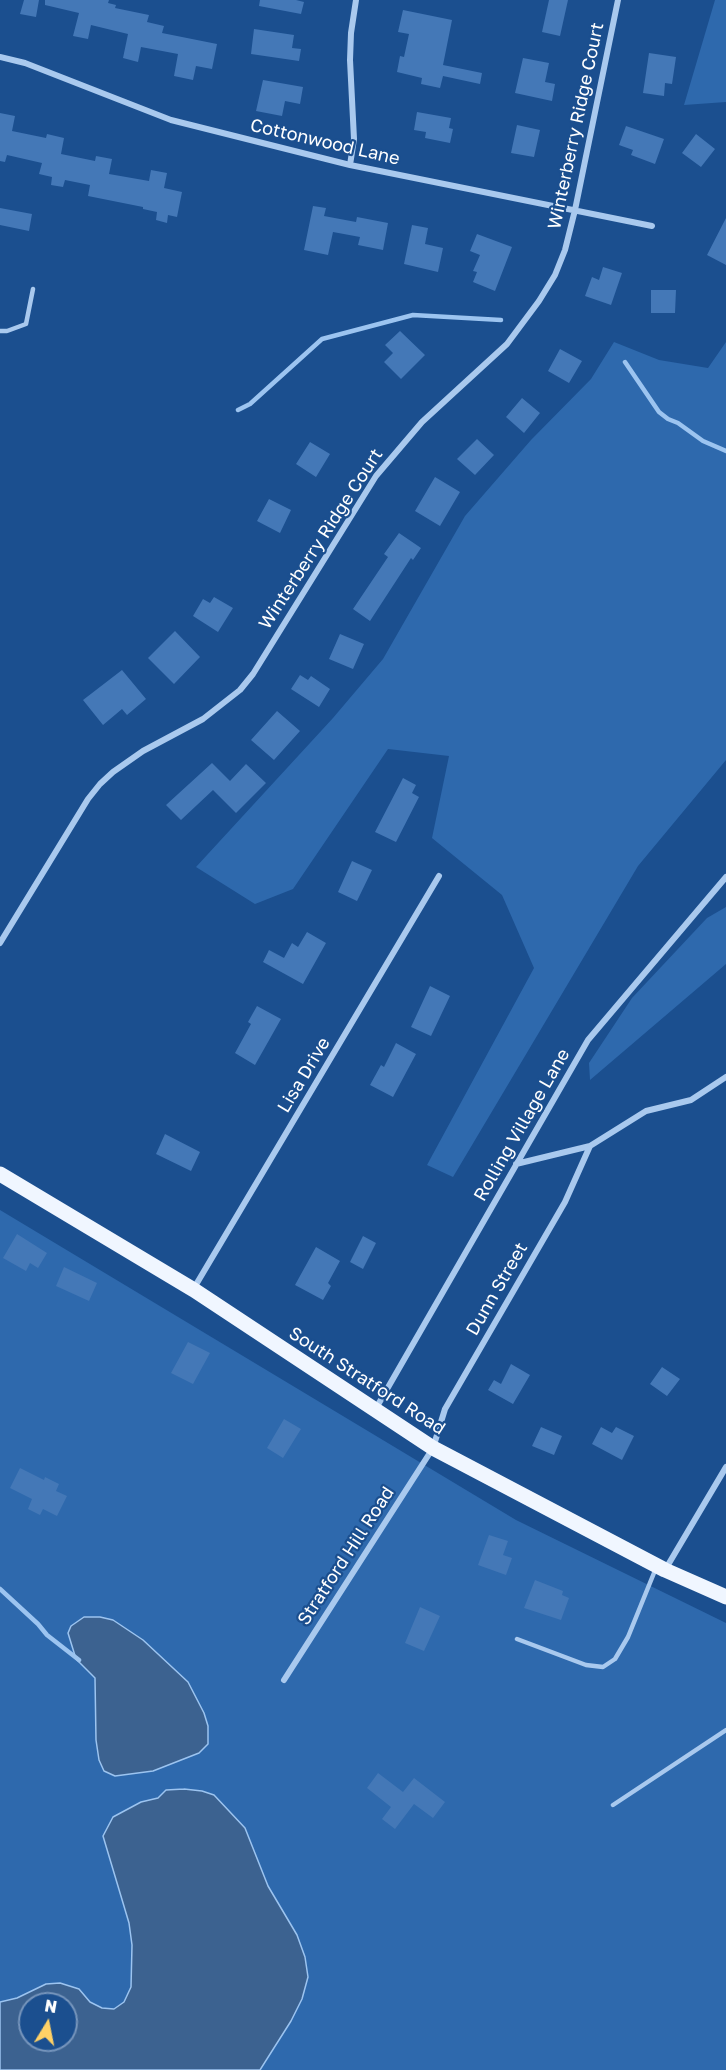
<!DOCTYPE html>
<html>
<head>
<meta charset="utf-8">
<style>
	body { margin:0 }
	#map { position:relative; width:726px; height:2070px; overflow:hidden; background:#1b4f8f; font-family:"Golos Text",sans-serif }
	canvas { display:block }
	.north { position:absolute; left:18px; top:1992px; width:60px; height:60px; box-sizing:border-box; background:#1b4f8f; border:2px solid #7695bc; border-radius:50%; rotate:10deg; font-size:16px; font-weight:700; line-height:24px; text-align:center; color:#fff }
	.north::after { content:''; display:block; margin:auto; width:21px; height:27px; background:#ffd166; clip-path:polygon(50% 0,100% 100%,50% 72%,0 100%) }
</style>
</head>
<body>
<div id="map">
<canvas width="726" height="2070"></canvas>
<div class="north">N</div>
</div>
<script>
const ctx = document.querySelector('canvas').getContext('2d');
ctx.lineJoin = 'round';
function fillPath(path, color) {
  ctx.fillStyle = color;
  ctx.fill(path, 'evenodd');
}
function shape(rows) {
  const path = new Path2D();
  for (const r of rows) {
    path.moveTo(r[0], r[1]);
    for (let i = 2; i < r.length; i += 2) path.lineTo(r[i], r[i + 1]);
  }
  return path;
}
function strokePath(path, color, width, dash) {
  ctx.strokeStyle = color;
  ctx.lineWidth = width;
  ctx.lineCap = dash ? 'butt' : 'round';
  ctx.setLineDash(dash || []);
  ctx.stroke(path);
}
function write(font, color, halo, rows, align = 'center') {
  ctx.font = font + ' "Golos Text",sans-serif';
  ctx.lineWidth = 4.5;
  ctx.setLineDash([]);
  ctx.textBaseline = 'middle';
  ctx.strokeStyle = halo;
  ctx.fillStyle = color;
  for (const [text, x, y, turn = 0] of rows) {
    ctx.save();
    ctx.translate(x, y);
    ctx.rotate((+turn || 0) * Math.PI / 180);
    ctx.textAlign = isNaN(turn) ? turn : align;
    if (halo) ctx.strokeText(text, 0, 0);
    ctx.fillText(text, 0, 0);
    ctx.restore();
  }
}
fillPath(shape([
	[715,0,726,0,726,102,684,105],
	[614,342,659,360,708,368,726,342,726,760,638,866,453,1177,427,1165,534,968,502,895,432,838,449,756,388,749,293,889,255,904,196,867,333,718,383,659,465,516,531,440,591,379],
	[726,907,726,964,590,1080,589,1063,632,998,707,918],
	[0,1210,516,1520,726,1623,726,2070,0,2070],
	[30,2004,66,2004,66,2040,30,2040]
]), '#2e69ad');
const water = shape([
	[84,1617,100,1617,113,1620,143,1640,188,1682,204,1713,208,1726,208,1744,199,1753,153,1771,115,1776,104,1771,99,1760,96,1740,95,1678,76,1659,68,1633,71,1626,84,1617],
	[184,1789,202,1791,214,1795,245,1828,268,1886,297,1935,305,1957,308,1977,302,1999,291,2021,260,2070,0,2070,0,2002,17,1998,46,1984,60,1983,79,1989,90,2002,102,2008,114,2009,124,2002,131,1987,132,1945,129,1923,103,1836,113,1817,141,1802,158,1798,166,1790,184,1789],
	[30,2004,66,2004,66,2040,30,2040,30,2004]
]);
fillPath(water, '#3c6290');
strokePath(water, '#9cc4f0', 1.5);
strokePath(shape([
	[625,362,659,412,668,419,678,423,703,441,726,451],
	[238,410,250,404,322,339,413,315,501,320],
	[0,1589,38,1624,47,1635,79,1660]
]), '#9cc4f0', 4.5);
fillPath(shape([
	[24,0,39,0,36,17,20,14],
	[45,0,109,0,108,3,116,5,115,8,149,15,147,22,164,26,162,33,217,44,212,69,196,66,193,80,174,76,178,54,141,47,138,62,123,58,128,34,91,25,88,39,73,36,79,13,45,5],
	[260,0,296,0,304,2,301,14,259,6],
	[549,0,568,0,560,36,542,32],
	[403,10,452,20,443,65,482,73,480,84,443,76,440,88,421,84,422,78,397,72,400,56,404,57,409,34,398,32],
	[254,29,294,35,292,48,301,49,299,61,251,54],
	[649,53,676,57,672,84,665,83,664,96,643,93],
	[523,58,549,63,545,82,555,84,552,101,515,93],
	[263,80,303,87,300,104,285,101,282,116,256,111],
	[417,112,451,118,449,128,453,129,450,143,425,138,426,132,414,130],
	[0,113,15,116,12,131,46,138,47,134,64,138,61,154,95,161,96,156,112,159,109,174,149,181,151,170,167,173,164,188,182,192,177,217,168,215,167,223,156,220,157,212,143,209,143,207,88,196,90,185,65,180,63,187,51,185,52,177,39,174,42,163,7,155,5,162,0,161],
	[517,125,540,130,534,157,511,153],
	[626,126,664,139,655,164,631,155,633,150,619,145],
	[696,134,715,149,701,167,682,153],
	[313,206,326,208,324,216,356,222,357,217,388,223,383,250,358,245,360,237,333,232,328,255,304,250],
	[0,208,32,214,29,231,0,225],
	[726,218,726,265,707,255],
	[412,225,428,228,425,244,443,248,438,272,404,264],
	[477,234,512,247,495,291,473,282,477,272,473,271,480,255,470,251],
	[603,267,622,273,611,305,585,296,592,277,599,280],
	[651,290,676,290,675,313,651,313],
	[400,331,425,355,401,379,384,362,393,353,385,345],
	[560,349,582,361,569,383,548,371],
	[522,398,540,413,524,433,506,417],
	[477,439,494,455,475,475,457,459],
	[310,442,330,454,316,477,296,464],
	[435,477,460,492,440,526,415,511],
	[269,499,291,510,280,533,257,521],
	[399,533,421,548,413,560,411,558,370,621,353,609,388,557,384,554],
	[214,597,233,608,218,632,193,616,203,599,210,603],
	[175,631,200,657,174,684,148,658],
	[340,634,364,644,353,669,329,659],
	[122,670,146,699,127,715,122,709,103,725,83,700],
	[300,675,308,680,311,676,330,689,319,707,291,689],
	[277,711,300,731,274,760,251,740],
	[212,763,230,781,246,764,266,783,236,813,213,790,181,820,166,805],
	[403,778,416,785,412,793,419,797,396,842,375,832],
	[352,861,372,870,357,901,338,892],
	[307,932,326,943,303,984,263,962,269,950,284,958,292,943,298,947],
	[430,986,450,996,431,1036,411,1027],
	[257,1006,281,1019,255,1065,235,1053,251,1024,248,1022],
	[396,1043,416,1054,393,1097,370,1085,381,1065,384,1067],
	[165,1134,200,1152,191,1171,156,1154],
	[17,1234,47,1253,38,1268,30,1263,26,1271,3,1258],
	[363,1236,376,1243,363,1269,350,1262],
	[316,1247,340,1261,328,1283,331,1286,323,1300,295,1285],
	[64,1267,97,1283,89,1301,56,1286],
	[188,1342,210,1353,193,1384,171,1373],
	[511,1364,530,1375,513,1404,488,1390,494,1380,501,1384],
	[662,1367,680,1379,667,1396,650,1384],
	[284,1419,301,1429,283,1458,267,1448],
	[541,1427,562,1436,554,1455,532,1446],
	[601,1427,612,1433,616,1427,634,1436,622,1460,592,1444],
	[20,1468,44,1480,45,1477,59,1484,56,1491,67,1496,57,1516,43,1509,40,1515,28,1509,32,1499,10,1488],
	[489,1535,508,1541,503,1555,512,1558,506,1575,478,1565],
	[535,1580,563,1591,562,1595,569,1598,561,1620,524,1608],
	[420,1607,440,1616,424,1651,405,1643],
	[378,1773,403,1792,414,1778,445,1802,433,1818,414,1804,395,1829,382,1819,391,1807,367,1788]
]), '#4478b7');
strokePath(shape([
	[0,331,7,331,26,324,33,289],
	[517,1639,586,1665,603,1667,615,1659,628,1637,656,1568],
	[613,1805,726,1730]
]), '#a9c9ee', 4.5);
strokePath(shape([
	[0,57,25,63,171,120,350,165,652,226],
	[350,165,354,139,350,60,351,33,356,0],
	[0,943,88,799,100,784,113,772,143,751,203,719,240,690,253,674,376,476,422,422,507,344,539,301,555,275,565,250,575,210,618,0],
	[516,1164,590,1146,646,1111,691,1100,726,1077],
	[194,1288,439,876],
	[375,1410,588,1040,726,877],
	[665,1570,726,1467],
	[284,1680,433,1448,445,1409,565,1202,590,1146]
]), '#a9c9ee', 6);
strokePath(shape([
	[0,1174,194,1290,433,1448,665,1570,726,1597]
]), '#f0f6ff', 15);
write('18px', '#fff', '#1b4f8f', [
	["Winterberry Ridge Court",576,126,-78],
	["Cottonwood Lane",325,142,13],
	["Winterberry Ridge Court",321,539,-57],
	["Lisa Drive",304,1075,-59],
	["Rolling Village Lane",522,1125,-60],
	["Dunn Street",497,1289,-60],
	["South Stratford Road",367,1381,33],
	["Stratford Hill Road",346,1556,-57]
]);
</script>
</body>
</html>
